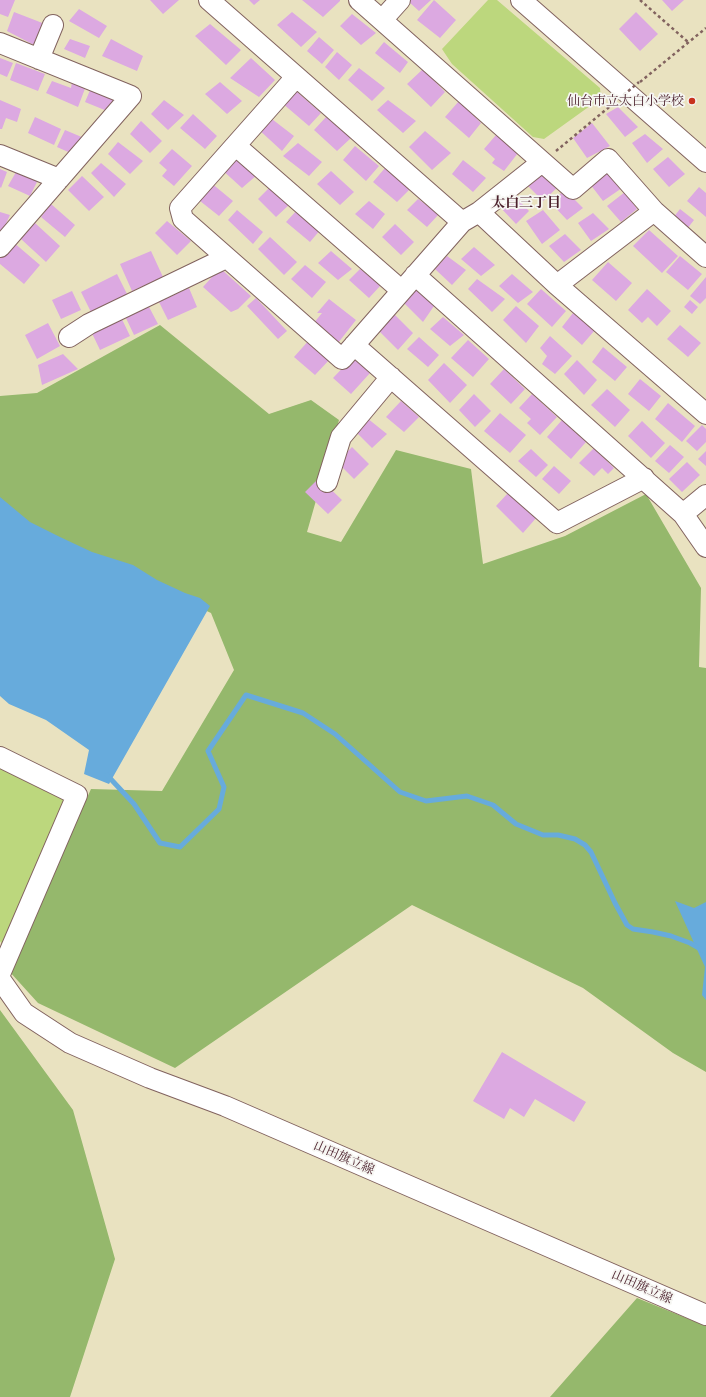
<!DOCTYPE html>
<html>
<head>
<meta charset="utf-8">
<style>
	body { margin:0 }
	canvas { display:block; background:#e9e2c0 }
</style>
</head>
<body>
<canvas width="706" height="1397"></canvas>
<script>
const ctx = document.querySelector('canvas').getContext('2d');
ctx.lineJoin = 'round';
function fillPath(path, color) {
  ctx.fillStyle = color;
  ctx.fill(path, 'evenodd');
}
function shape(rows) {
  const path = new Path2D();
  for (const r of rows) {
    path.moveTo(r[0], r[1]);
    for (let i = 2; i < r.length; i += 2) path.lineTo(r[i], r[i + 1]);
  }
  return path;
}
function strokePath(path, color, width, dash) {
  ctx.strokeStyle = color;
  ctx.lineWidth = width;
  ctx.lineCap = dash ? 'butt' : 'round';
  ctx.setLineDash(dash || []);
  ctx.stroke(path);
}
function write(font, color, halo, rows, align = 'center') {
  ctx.font = font + ' "Libre Caslon Text","Noto Serif JP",serif';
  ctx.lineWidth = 3.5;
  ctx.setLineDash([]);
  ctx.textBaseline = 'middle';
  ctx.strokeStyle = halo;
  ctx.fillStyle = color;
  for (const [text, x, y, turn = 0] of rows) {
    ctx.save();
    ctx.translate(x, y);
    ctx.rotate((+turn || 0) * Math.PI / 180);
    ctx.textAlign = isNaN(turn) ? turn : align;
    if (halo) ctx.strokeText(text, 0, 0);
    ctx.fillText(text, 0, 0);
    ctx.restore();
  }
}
fillPath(shape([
	[488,0,497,0,600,88,601,98,544,139,533,137,452,64,442,49],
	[0,759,74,795,2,944,0,941]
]), '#bcd77d');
fillPath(shape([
	[160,325,269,414,311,400,339,420,307,532,341,542,396,450,471,469,483,564,565,536,646,494,701,588,699,667,706,668,706,1072,673,1053,583,988,412,905,175,1068,38,1003,9,971,91,789,162,791,234,670,211,613,0,514,0,396,37,393],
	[0,1010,73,1110,115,1259,70,1397,0,1397],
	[637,1298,706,1326,706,1397,550,1397]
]), '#95b86c');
fillPath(shape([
	[0,497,30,522,60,537,92,552,133,565,157,580,185,593,200,598,210,606,109,784,84,774,89,750,46,720,9,704,0,696],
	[675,901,694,908,706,902,706,1000,702,995,705,967]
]), '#67abdc');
strokePath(shape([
	[107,775,134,804,160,843,180,847,219,809,224,787,208,751,246,695,303,713,335,734,400,792,426,801,467,796,493,805,516,824,543,835,558,835,575,839,585,845,591,852,615,903,627,925,633,929,653,932,671,936,690,943,706,952]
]), '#67abdc', 5);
fillPath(shape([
	[0,0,15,0,8,17,0,14],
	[150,0,179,0,163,14],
	[249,0,260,0,254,5],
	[302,0,340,0,340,1,323,17],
	[411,0,431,0,419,11,409,2],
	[434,0,456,20,440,38,417,20],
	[662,0,684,0,672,11],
	[79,9,107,26,99,38,69,21],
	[14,12,45,24,34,45,7,31],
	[292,12,317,32,301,47,277,25],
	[636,12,658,34,640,51,619,29],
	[352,14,376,33,361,45,340,26],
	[210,24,241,50,226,65,195,36],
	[319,37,334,50,322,64,307,51],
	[70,39,90,46,85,58,64,49],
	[111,39,143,56,137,71,102,56],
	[384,42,408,62,400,73,375,53],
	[337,52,352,65,339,80,325,67],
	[0,58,13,63,7,77,0,74],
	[251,58,275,80,259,97,230,78],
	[16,63,45,74,38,91,10,80],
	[359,68,385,88,372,101,348,80],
	[423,69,445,92,431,107,407,84],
	[52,81,71,88,72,82,86,86,78,107,46,93],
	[220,82,242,101,227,114,205,94],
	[91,88,117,99,112,113,85,102],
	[296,91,321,113,309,126,282,103],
	[0,100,21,109,17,122,6,118,2,129,0,129],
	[164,100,184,115,168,130,151,114],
	[388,100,416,121,403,133,377,110],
	[459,101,481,123,469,138,445,117],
	[618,107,638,127,625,137,606,114],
	[193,114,217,136,205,149,180,128],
	[268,116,294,136,282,151,257,128],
	[35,117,61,129,54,145,28,133],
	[326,117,351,138,337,151,314,130],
	[141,121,162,141,150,153,130,134],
	[592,123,610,146,587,158,573,138],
	[65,130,84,138,75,155,57,147],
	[425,131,451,153,432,170,409,147],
	[645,134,663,149,647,163,632,143],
	[496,135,518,153,504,171,492,163,495,159,484,149],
	[118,142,143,161,130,174,108,154],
	[298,143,322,162,309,176,283,156],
	[355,146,379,166,366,181,343,160],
	[172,149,192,166,174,186,162,176,167,170,159,163],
	[231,156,257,175,242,188,220,168],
	[668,157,685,174,669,187,653,169],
	[463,160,486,178,473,192,452,174],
	[101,163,126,184,114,197,91,173],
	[385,168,411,188,397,202,373,182],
	[0,169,7,172,1,188,0,187],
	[607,170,622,188,603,201,590,184],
	[331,171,354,192,340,205,317,184],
	[16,172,38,180,30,196,8,186],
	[541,172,560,185,543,201,527,185],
	[82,176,104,197,89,211,68,190],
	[210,182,233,201,219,216,195,197],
	[270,187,290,204,276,217,258,199],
	[699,187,706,193,706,217,687,201],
	[565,190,583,208,567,220,550,202],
	[625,192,637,209,621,222,607,206],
	[513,194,529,211,516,224,499,206],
	[418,199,439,214,427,227,407,210],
	[369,201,385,214,373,229,355,214],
	[51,204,75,225,65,237,41,217],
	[298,209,321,229,310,242,286,222],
	[680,209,694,220,687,229,673,218],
	[237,210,263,232,253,244,228,220],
	[543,210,560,230,542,244,526,221],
	[0,212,10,215,2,232,0,232],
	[593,213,609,229,591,241,578,223],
	[167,221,191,241,177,255,155,233],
	[35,223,60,246,46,262,21,239],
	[395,224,414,242,401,255,382,237],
	[649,230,678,256,662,273,633,246],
	[565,234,581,250,564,262,549,246],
	[270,237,297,262,284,275,258,249],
	[13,242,40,265,24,284,0,264,0,258],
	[474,247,495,265,481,276,461,259],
	[151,251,163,277,132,291,120,264],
	[331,251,352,269,338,280,318,263],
	[447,256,466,270,452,285,435,269],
	[680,256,702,274,688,290,666,272],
	[608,262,632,283,616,301,592,280],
	[305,265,326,282,312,298,291,279],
	[220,268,251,296,238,309,231,312,203,287],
	[360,269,381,285,369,298,349,280],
	[117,274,128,296,92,314,81,292],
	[512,274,533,292,518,303,499,286],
	[706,277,706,298,700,304,690,296],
	[477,279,505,299,492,312,468,289],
	[189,288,197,307,168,320,159,302],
	[541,289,566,311,552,327,527,304],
	[647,289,671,311,657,326,648,317,642,323,628,310],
	[416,290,434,306,423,322,403,302],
	[72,291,81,310,61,319,52,300],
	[256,298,287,331,278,339,247,306],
	[329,299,356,320,338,343,313,324,322,313,317,313],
	[690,300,698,307,692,314,684,307],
	[148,305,158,324,134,335,125,316],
	[516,306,539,326,526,343,503,320],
	[119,313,130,336,100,350,89,327],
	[573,313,595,330,582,345,562,327],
	[394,314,413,333,398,350,378,330],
	[443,317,464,335,450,346,430,329],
	[48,323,60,346,37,359,25,335],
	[680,325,701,343,688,357,667,339],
	[550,336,572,356,555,374,542,364,547,356,540,348],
	[419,337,439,355,428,367,407,349],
	[310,339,331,358,315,375,294,357],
	[468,340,489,359,473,377,451,358],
	[603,347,627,367,615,381,592,362],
	[63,354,78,369,42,385,38,365],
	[353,357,370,373,351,394,333,378],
	[577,360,597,380,584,395,564,374],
	[444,363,467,385,450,403,428,380],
	[504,369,525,389,511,404,490,384],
	[640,379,661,396,649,411,628,394],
	[607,389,630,410,615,427,591,405],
	[474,394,491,411,475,427,459,410],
	[532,394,557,417,540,435,527,423,531,419,519,408],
	[401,401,419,417,404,432,386,417],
	[668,403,695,426,682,442,655,419],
	[500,413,526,435,510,453,484,431],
	[367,418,387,434,372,448,355,431],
	[562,420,586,442,571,459,547,437],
	[642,421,665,443,651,458,628,436],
	[702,425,706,429,706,442,697,451,686,441],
	[670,445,684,457,669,473,655,461],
	[352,447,369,464,354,479,337,462],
	[594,448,614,468,608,474,602,468,594,476,579,463],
	[531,449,548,465,536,477,518,461],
	[706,451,706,466,698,459],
	[687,462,700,475,682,492,669,479],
	[554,466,571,481,559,494,542,479],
	[319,478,342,500,328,514,305,492],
	[508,493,537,517,523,533,496,506],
	[502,1052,586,1102,574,1122,535,1099,524,1117,510,1108,504,1119,473,1101]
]), '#dca9e1');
const minor = shape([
	[209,0,462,222],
	[359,0,573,189,608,159,654,211],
	[521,0,706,162],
	[382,20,400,0],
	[0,43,131,96,0,247],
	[39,59,53,25],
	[296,77,180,208,183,219,342,359,462,222,479,212,542,162],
	[236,146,401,290],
	[0,155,59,179],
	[479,212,557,285,706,414],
	[415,275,683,514,706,547],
	[557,285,654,211,706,257],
	[69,337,89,324,226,258],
	[354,345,557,523,644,478],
	[327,482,341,437,391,377],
	[683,514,706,495],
	[0,757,77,795,0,974],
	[0,979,24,1013,70,1043,150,1078,225,1106,706,1315]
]);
strokePath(minor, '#82635f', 22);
strokePath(shape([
	[640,0,688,42],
	[640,82,706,28],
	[556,151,614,103]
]), '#82635f', 2.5, [3, 3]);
strokePath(minor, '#fff', 20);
strokePath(shape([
	[619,99,639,82]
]), '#82635f', 2.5, [3, 3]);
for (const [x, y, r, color] of [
	[692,101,4,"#c8321e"]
]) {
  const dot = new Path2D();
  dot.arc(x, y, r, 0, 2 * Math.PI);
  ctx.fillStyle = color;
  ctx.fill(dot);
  strokePath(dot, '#f6f6f2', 1.5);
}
write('13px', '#4a1f2b', '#f6f6f2', [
	["仙台市立太白小学校",684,101]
], 'right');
write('13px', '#4a1f2b', '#f6f6f2', [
	["山田旗立線",344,1158,24],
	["山田旗立線",642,1287,24]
]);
write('bold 14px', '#4a1f2b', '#f6f6f2', [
	["太白三丁目",526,203]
]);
</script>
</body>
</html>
